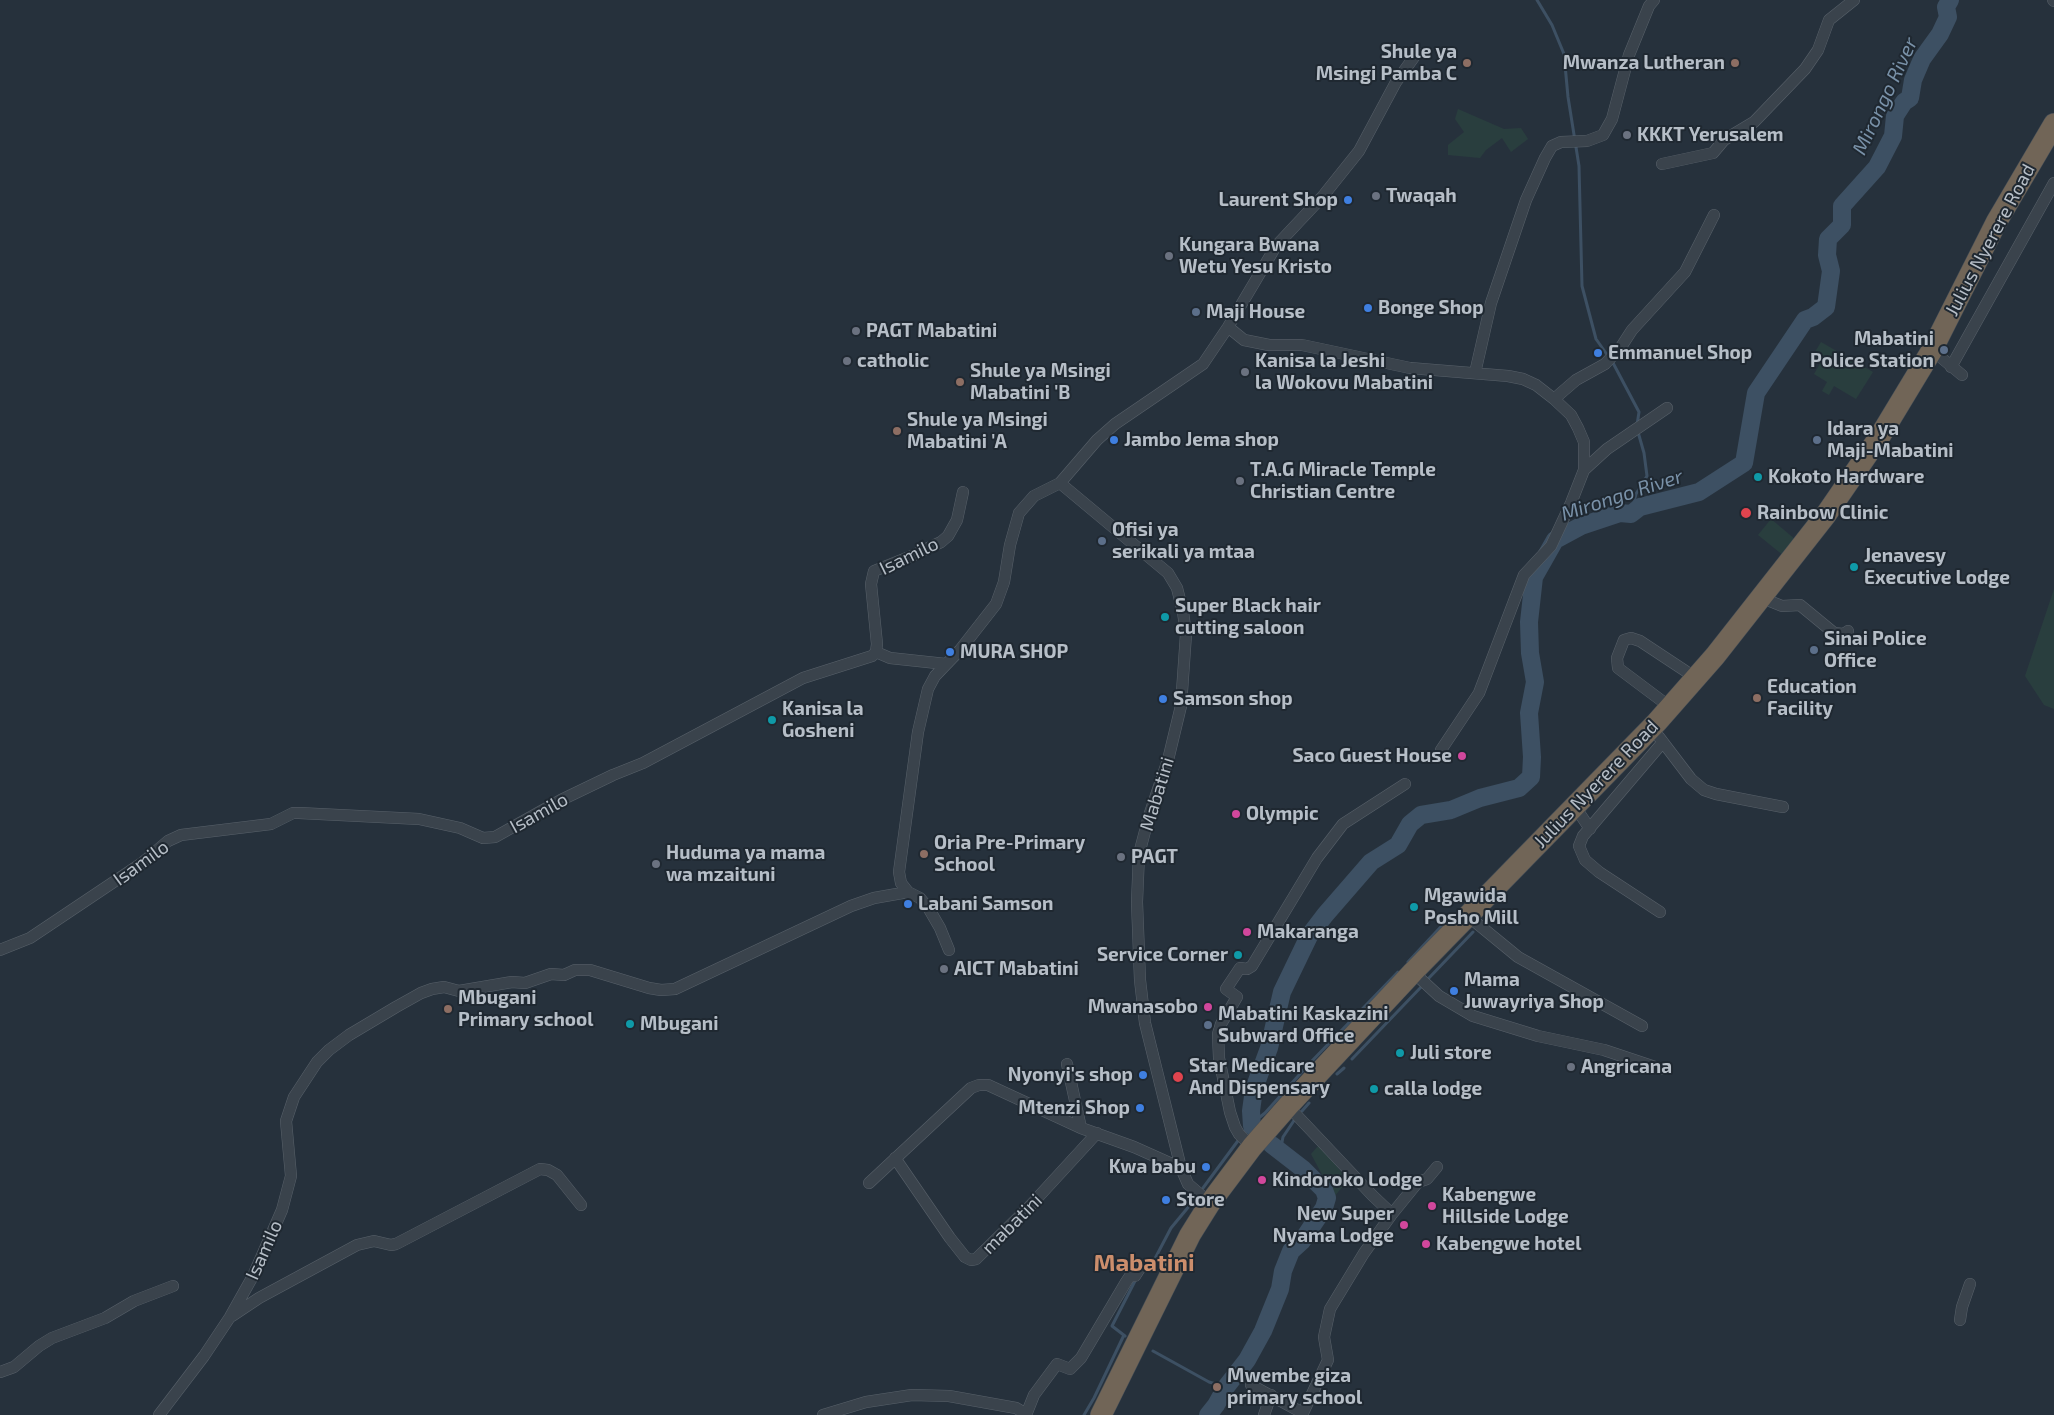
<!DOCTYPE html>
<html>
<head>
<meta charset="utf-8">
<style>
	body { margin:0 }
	canvas { display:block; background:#26313c }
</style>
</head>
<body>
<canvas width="2054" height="1415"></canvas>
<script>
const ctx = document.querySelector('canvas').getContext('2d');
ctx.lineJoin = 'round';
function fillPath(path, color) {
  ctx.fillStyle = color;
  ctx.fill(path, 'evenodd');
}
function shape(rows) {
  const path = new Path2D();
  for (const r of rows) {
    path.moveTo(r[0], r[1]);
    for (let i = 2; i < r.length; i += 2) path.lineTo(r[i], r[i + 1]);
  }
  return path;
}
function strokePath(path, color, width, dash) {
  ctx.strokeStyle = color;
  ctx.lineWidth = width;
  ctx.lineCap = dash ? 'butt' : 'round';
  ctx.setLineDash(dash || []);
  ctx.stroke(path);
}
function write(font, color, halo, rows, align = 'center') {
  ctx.font = font + ' "Exo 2",sans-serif';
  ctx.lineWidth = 4;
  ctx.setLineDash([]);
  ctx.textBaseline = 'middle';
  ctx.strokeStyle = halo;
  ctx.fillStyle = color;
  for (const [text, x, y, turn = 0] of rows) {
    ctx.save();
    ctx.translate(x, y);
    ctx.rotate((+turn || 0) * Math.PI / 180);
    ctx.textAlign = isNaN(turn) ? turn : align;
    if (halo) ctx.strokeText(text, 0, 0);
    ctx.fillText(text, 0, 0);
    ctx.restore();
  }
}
fillPath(shape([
	[1458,109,1504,129,1521,128,1528,139,1511,152,1502,138,1486,150,1480,158,1448,155,1448,145,1464,132,1455,119],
	[1821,342,1873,372,1856,399,1834,386,1829,395,1822,391,1827,382,1814,374,1821,362,1812,357],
	[1771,519,1796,540,1784,556,1758,535],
	[2054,589,2054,709,2044,705,2025,676],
	[1319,1145,1348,1180,1334,1197,1311,1154]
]), '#293e3e');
strokePath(shape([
	[1537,0,1552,25,1564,54,1568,97,1579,166,1582,286,1596,339,1608,356],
	[1612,361,1639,412,1637,425],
	[1631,514,1636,494,1647,476,1644,453,1638,432],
	[1408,962,1450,917],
	[1427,980,1473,932],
	[1352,1059,1423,985],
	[1337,1074,1344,1068],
	[1302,1111,1309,1103],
	[1252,1118,1260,1117,1265,1113,1308,1065,1398,972],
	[1243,1133,1251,1123],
	[1280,1152,1283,1137,1295,1119],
	[1203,1188,1240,1138],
	[1144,1270,1150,1268,1171,1228,1195,1199],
	[1125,1336,1112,1326,1136,1279],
	[1153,1351,1209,1382,1226,1387],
	[1084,1415,1094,1398,1124,1335]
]), '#3d5063', 3);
strokePath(shape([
	[1252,1126,1251,1111,1254,1089,1269,1048,1282,992,1309,936,1325,915,1371,862,1398,845,1410,824,1421,815,1451,810,1480,798,1519,788,1531,777,1532,757,1529,713,1535,682,1530,653,1529,622,1534,577,1555,540,1581,526,1620,513,1631,514,1640,507,1699,492,1744,463,1756,393,1805,320,1813,317,1826,307,1831,271,1827,255,1828,239,1842,225,1842,206,1877,167,1893,136,1895,116,1904,102,1910,98,1913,80,1922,59,1940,34,1948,17,1946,7,1950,0],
	[1208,1415,1216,1405,1226,1387,1247,1360,1263,1331,1280,1289,1283,1271,1291,1251,1302,1241,1324,1208,1327,1198,1324,1190,1303,1169,1272,1145]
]), '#3d5063', 18);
const street = shape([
	[2053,0,2054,1],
	[1662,164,1713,153,1724,140,1754,122,1805,69,1818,50,1829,20,1854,0],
	[1228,327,1244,340,1269,345,1302,345,1410,368,1508,376,1523,379,1536,385,1554,399,1571,415,1578,428,1584,442,1584,470,1571,503,1551,546,1524,575,1479,693,1441,750],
	[1932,350,1962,375],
	[1951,367,2054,183],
	[1475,373,1491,303,1526,200,1545,158,1552,146,1561,142,1587,141,1603,135,1612,119,1629,55,1649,6,1654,0],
	[1554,399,1576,380,1605,364,1621,347,1632,330,1685,272,1714,215],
	[1584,470,1607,449,1667,408],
	[1060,483,1168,573,1177,588,1183,612,1186,634,1181,706,1168,760,1149,816,1139,854,1137,902,1140,980,1145,1023,1181,1168,1188,1184,1210,1203],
	[1762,598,1782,606,1800,605,1834,633,1844,634,1848,631],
	[876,652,890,658,946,664],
	[1670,707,1618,668,1617,658,1624,640,1631,638,1640,641,1696,678],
	[1659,737,1691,779,1704,790,1716,794,1783,807],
	[1574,805,1590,829],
	[908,892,901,883,899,872,918,732,928,689,935,676,960,650,996,604,1004,582,1010,545,1019,513,1034,496,1060,483,1097,440,1115,424,1203,364,1228,327,1276,246,1323,196,1359,151,1396,82,1417,53],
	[1660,912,1599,872,1585,860,1579,846,1583,836,1663,742],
	[1468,916,1518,957,1642,1026],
	[0,950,30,938,142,863,168,841,181,835,271,824,293,813,299,813,419,819,460,828,483,838,495,837,561,800,613,775,643,763,803,678,872,656,876,652,877,644,871,584,874,571,914,555,941,542,948,536,957,520,963,492],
	[1413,972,1439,996,1473,1016,1538,1036,1604,1050,1661,1069],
	[1067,1064,1081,1128],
	[1288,1106,1372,1195,1392,1214],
	[1252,1147,1239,1134,1235,1127,1230,1112,1219,1058,1218,1034,1221,1024,1237,997,1226,989,1240,968,1247,969,1252,966,1317,858,1343,824,1405,784],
	[895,1158,950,1238,965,1257,971,1260,976,1259,1030,1206,1097,1133],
	[869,1183,971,1088,979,1085,988,1085,1081,1128,1134,1147,1181,1168],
	[232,1316,259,1298,357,1245,374,1241,391,1245,396,1244,540,1169,548,1170,557,1175,581,1205],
	[1960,1320,1962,1307,1970,1284],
	[0,1372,14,1367,39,1346,52,1338,105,1318,134,1301,173,1286],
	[1251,1385,1303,1413],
	[159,1415,204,1356,230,1317,253,1276,282,1210,291,1176,286,1121,294,1097,317,1062,329,1050,349,1035,396,1007,421,993,432,989,444,987,459,991,512,982,525,983,551,974,564,975,575,970,590,970,649,988,661,990,675,989,851,906,874,898,908,892,920,898,929,909,940,928,949,950],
	[823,1415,866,1402,912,1395,949,1396,1016,1408,1026,1414],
	[1026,1415,1034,1395,1057,1364,1070,1369,1081,1358,1126,1282,1130,1276,1135,1276,1142,1265],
	[1264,1415,1271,1395],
	[1302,1415,1328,1360,1324,1337,1330,1309,1364,1253,1392,1214,1418,1182,1427,1179,1437,1167]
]);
const highway = shape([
	[1101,1415,1190,1235,1210,1203,1252,1147,1288,1106,1413,972,1657,722,1715,656,1825,516,1880,436,1932,350,1997,221,2054,124]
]);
strokePath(street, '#58616a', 12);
strokePath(highway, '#454e57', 22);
strokePath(street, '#3a434c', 11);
strokePath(highway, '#716557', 21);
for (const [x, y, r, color] of [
	[1467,63,5,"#8d6e63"],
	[1735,63,5,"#8d6e63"],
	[1627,135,5,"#6b7280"],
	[1376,196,5,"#6b7280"],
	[1348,200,5,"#3f7fe0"],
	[1169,256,5,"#6b7280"],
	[1368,308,5,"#3f7fe0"],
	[1196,312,5,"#5c6f8a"],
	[856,331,5,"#6b7280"],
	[1944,350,5,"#5c6f8a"],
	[1598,353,5,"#3f7fe0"],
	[847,361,5,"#6b7280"],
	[1245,372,5,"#6b7280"],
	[960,382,5,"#8d6e63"],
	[897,431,5,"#8d6e63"],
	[1114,440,5,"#3f7fe0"],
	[1817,440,5,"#5c6f8a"],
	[1758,477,5,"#0f9aa8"],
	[1240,481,5,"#6b7280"],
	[1746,513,6,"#e0444e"],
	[1102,541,5,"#5c6f8a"],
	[1854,567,5,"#0f9aa8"],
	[1165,617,5,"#0f9aa8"],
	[1814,650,5,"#5c6f8a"],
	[950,652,5,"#3f7fe0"],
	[1757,698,5,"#8d6e63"],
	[1163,699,5,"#3f7fe0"],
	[772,720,5,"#0f9aa8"],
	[1462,756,5,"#d1479c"],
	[1236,814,5,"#d1479c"],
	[924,854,5,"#8d6e63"],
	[1121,857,5,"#6b7280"],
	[656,864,5,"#6b7280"],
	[908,904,5,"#3f7fe0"],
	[1414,907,5,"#0f9aa8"],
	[1247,932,5,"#d1479c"],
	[1238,955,5,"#0f9aa8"],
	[944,969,5,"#6b7280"],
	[1454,991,5,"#3f7fe0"],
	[1208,1007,5,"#d1479c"],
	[448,1009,5,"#8d6e63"],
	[630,1024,5,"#0f9aa8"],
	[1208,1025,5,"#5c6f8a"],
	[1400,1053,5,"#0f9aa8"],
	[1571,1067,5,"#6b7280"],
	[1143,1075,5,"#3f7fe0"],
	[1178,1077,6,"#e0444e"],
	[1374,1089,5,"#0f9aa8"],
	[1140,1108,5,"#3f7fe0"],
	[1206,1167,5,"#3f7fe0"],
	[1262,1180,5,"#d1479c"],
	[1166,1200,5,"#3f7fe0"],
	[1432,1206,5,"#d1479c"],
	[1404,1225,5,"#d1479c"],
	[1426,1244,5,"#d1479c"],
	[1217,1387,5,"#8d6e63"]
]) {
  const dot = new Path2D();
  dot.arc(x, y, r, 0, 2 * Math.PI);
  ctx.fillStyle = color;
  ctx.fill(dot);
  strokePath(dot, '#1f2831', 2);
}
write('bold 19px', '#b6bec7', '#1f2831', [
	["Shule ya",1457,52,"right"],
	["Msingi Pamba C",1457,74,"right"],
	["Mwanza Lutheran",1725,63,"right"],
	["KKKT Yerusalem",1637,135],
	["Twaqah",1386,196],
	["Laurent Shop",1338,200,"right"],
	["Kungara Bwana",1179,245],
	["Wetu Yesu Kristo",1179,267],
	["Bonge Shop",1378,308],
	["Maji House",1206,312],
	["PAGT Mabatini",866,331],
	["Mabatini",1934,339,"right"],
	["Police Station",1934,361,"right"],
	["Emmanuel Shop",1608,353],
	["catholic",857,361],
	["Kanisa la Jeshi",1255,361],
	["la Wokovu Mabatini",1255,383],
	["Shule ya Msingi",970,371],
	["Mabatini 'B",970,393],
	["Shule ya Msingi",907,420],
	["Mabatini 'A",907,442],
	["Idara ya",1827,429],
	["Maji-Mabatini",1827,451],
	["Jambo Jema shop",1124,440],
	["T.A.G Miracle Temple",1250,470],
	["Christian Centre",1250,492],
	["Kokoto Hardware",1768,477],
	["Rainbow Clinic",1757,513],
	["Ofisi ya",1112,530],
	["serikali ya mtaa",1112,552],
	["Jenavesy",1864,556],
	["Executive Lodge",1864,578],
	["Super Black hair",1175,606],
	["cutting saloon",1175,628],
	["Sinai Police",1824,639],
	["Office",1824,661],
	["MURA SHOP",960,652],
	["Education",1767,687],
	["Facility",1767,709],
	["Samson shop",1173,699],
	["Kanisa la",782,709],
	["Gosheni",782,731],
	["Saco Guest House",1452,756,"right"],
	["Olympic",1246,814],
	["Oria Pre-Primary",934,843],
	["School",934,865],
	["Huduma ya mama",666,853],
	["wa mzaituni",666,875],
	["PAGT",1131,857],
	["Mgawida",1424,896],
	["Posho Mill",1424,918],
	["Labani Samson",918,904],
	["Makaranga",1257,932],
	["Service Corner",1228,955,"right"],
	["AICT Mabatini",954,969],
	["Mama",1464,980],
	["Juwayriya Shop",1464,1002],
	["Mbugani",458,998],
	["Primary school",458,1020],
	["Mwanasobo",1198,1007,"right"],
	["Mabatini Kaskazini",1218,1014],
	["Subward Office",1218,1036],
	["Mbugani",640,1024],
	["Juli store",1410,1053],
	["Star Medicare",1189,1066],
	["And Dispensary",1189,1088],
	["Angricana",1581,1067],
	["Nyonyi's shop",1133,1075,"right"],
	["calla lodge",1384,1089],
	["Mtenzi Shop",1130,1108,"right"],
	["Kwa babu",1196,1167,"right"],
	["Kindoroko Lodge",1272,1180],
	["Kabengwe",1442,1195],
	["Hillside Lodge",1442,1217],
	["Store",1176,1200],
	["New Super",1394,1214,"right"],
	["Nyama Lodge",1394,1236,"right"],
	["Kabengwe hotel",1436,1244],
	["Mwembe giza",1227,1376],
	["primary school",1227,1398]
], 'left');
write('19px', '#b6bec7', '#1f2831', [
	["Julius Nyerere Road",1990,240,-62],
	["Isamilo",909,556,-26],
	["Julius Nyerere Road",1596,784,-46],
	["Mabatini",1157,794,-73],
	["Isamilo",539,813,-29],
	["Isamilo",141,863,-36],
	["mabatini",1012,1224,-45],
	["Isamilo",264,1250,-66]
]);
write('italic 20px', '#7991a8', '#1f2831', [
	["Mirongo River",1885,96,-65],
	["Mirongo River",1622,495,-18]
]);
write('bold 24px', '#cc8e6c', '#1f2831', [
	["Mabatini",1144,1263]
]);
</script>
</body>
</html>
